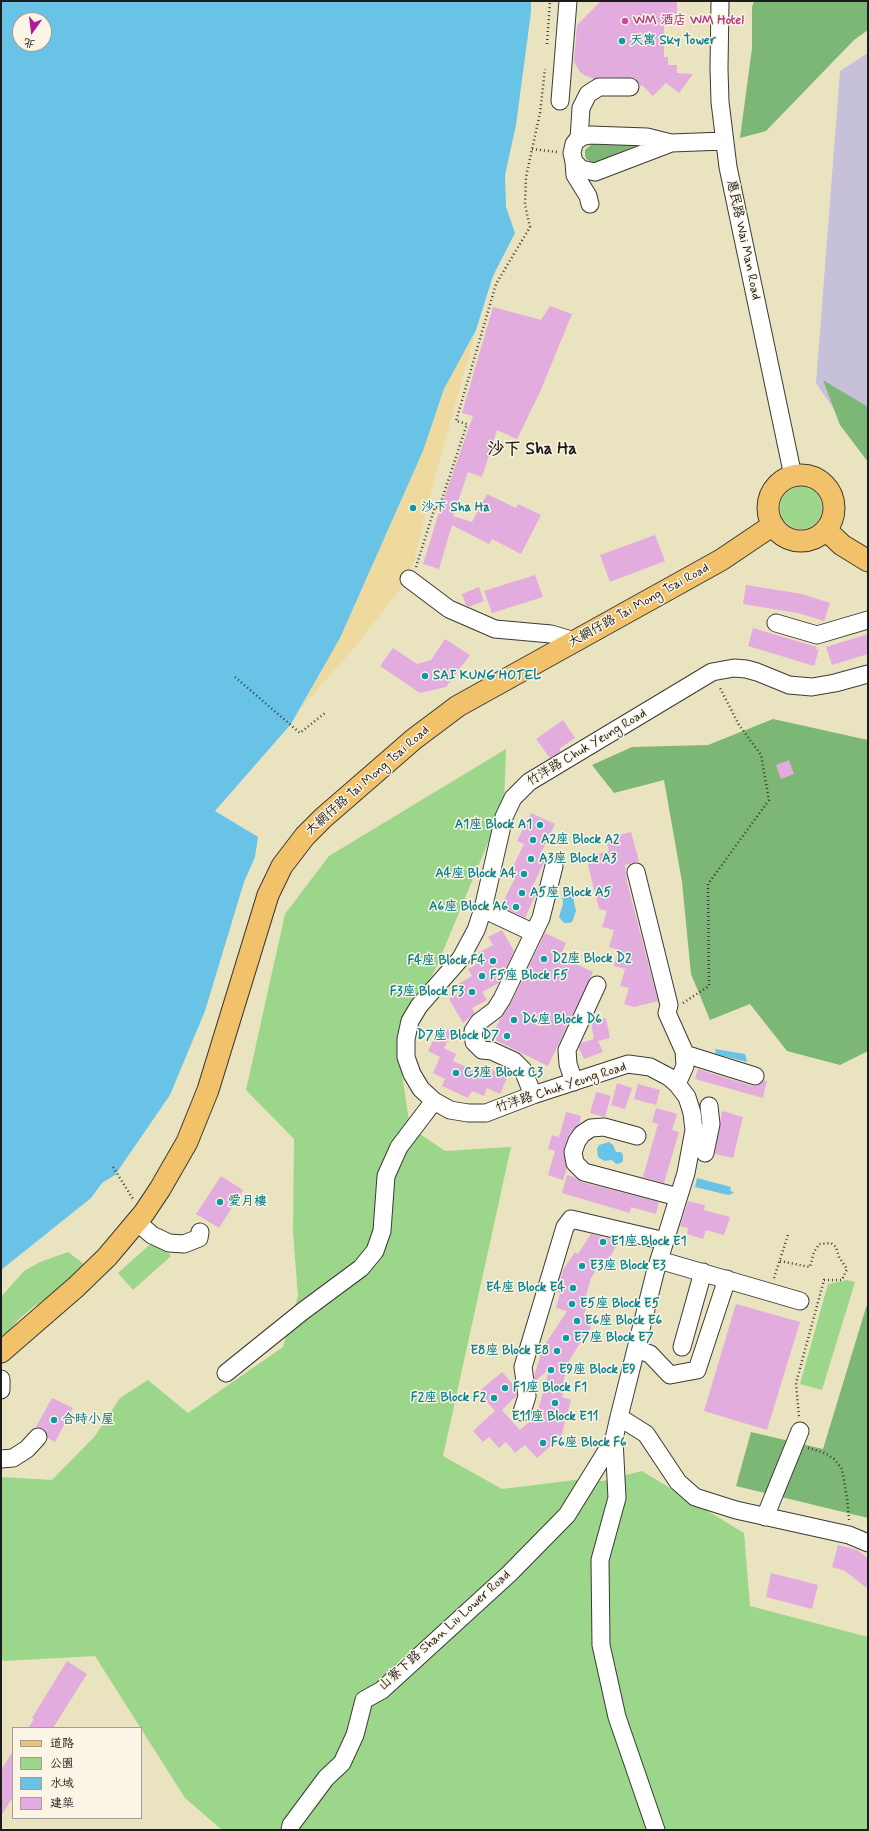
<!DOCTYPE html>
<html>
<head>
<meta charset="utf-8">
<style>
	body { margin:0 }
	#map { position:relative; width:869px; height:1831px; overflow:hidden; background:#eae3c0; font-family:Mynerve,"LXGW WenKai TC",sans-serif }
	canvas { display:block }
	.frame { position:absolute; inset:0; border:2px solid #1c1c1c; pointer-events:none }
	.legend { position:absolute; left:12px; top:1727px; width:130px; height:92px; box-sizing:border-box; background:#fcf5e5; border:1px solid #a29e95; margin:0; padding:5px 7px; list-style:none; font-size:12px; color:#1c1c1c }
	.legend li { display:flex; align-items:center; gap:8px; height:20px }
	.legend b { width:20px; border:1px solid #a29e95 }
	.north { position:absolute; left:12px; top:12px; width:40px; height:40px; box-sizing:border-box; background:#fcf5e5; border:1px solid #a29e95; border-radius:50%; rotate:194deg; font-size:11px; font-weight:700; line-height:16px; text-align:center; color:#1c1c1c }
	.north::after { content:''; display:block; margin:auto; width:14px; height:18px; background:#b5179e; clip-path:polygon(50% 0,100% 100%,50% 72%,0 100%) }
</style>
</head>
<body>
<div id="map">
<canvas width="869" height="1831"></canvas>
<div class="frame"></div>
<ul class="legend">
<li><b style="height:5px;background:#f2c26a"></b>道路</li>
<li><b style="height:11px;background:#9bd68a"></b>公園</li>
<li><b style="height:11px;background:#69c3e7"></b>水域</li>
<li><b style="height:11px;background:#e2acdf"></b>建築</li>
</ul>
<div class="north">北</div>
</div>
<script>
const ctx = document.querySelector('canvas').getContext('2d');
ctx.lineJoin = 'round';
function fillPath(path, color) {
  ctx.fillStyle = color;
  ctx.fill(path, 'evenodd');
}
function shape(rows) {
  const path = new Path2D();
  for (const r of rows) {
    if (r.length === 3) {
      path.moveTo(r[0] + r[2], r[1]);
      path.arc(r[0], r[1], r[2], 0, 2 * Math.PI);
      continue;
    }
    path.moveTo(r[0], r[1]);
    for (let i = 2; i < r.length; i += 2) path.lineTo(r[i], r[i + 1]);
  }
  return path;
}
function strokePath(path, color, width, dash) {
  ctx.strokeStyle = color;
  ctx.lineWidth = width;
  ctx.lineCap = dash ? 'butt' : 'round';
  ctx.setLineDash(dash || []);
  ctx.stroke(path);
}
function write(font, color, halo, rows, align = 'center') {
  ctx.font = font + ' Mynerve,"LXGW WenKai TC",sans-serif';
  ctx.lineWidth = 3;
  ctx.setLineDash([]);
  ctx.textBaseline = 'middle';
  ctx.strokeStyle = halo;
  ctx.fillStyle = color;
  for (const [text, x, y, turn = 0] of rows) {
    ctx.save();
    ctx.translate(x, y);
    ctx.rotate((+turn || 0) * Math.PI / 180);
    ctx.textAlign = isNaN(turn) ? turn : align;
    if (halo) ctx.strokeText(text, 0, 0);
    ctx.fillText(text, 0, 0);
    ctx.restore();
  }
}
fillPath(shape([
	[868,53,868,458,816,383,840,71]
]), '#c7c0d9');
fillPath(shape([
	[801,508,21],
	[506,749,504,804,436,968,397,1041,410,1127,445,1151,511,1147,443,1456,502,1489,575,1480,602,1481,642,1471,744,1533,750,1606,868,1637,868,1830,222,1830,185,1798,95,1656,4,1661,1,1659,1,1477,52,1480,95,1436,120,1398,148,1380,188,1413,283,1347,298,1296,293,1233,294,1139,246,1090,285,914,329,856],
	[156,1239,171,1256,133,1290,118,1273],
	[68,1252,88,1267,71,1284,33,1307,18,1320,1,1342,1,1297,24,1271,40,1262],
	[847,1280,855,1282,822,1390,800,1384,828,1284]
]), '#9bd68a');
fillPath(shape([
	[754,1,868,1,868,30,854,40,766,131,740,138,752,48,752,7],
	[593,143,640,144,597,162,592,162,586,159,585,155,585,150],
	[823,380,868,407,868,462,840,425],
	[773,719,868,740,868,1051,840,1065,787,1051,750,1004,710,1020,691,974,682,882,664,780,614,793,592,765,632,747,708,745],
	[868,1301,868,1518,736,1486,751,1432,823,1449]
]), '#7cb776');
fillPath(shape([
	[476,330,432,488,414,562,398,592,354,648,301,708,340,638,423,451,444,389]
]), '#eeda9e');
fillPath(shape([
	[1,1,531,1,531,12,516,125,505,175,506,207,515,233,493,276,476,330,444,389,423,451,340,638,291,724,215,811,258,837,255,857,244,882,205,1011,182,1066,170,1095,115,1175,102,1183,91,1198,1,1270],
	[20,20,44,20,44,44,20,44],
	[567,889,572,893,576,911,572,922,568,923,564,923,559,917,563,904,562,892],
	[715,1049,745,1054,747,1062,716,1054],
	[609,1142,613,1145,616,1152,621,1152,623,1155,623,1161,621,1163,616,1164,612,1160,604,1161,598,1157,597,1149,599,1145],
	[697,1178,731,1187,730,1190,734,1193,728,1195,695,1187]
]), '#69c3e7');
fillPath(shape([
	[601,1,677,1,677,18,668,18,668,26,664,26,664,57,668,57,668,65,677,65,677,73,693,74,679,93,666,83,653,96,642,85,640,86,638,82,635,78,599,77,594,79,584,75,580,72,574,62,577,25],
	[550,306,572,314,540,392,517,439,497,430,482,477,468,472,453,516,472,522,487,494,516,508,518,504,541,515,521,554,492,539,489,544,452,525,439,569,423,564,439,512,473,416,462,413,493,307,541,320],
	[655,535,665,561,610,582,600,555],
	[535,575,543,597,492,613,484,591],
	[746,585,802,594,830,603,824,621,798,613,743,604],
	[479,587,484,601,469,607,466,605,462,594],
	[753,628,817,647,816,650,819,649,814,666,748,646],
	[868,634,868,654,832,665,826,647],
	[445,639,470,655,446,687,420,693,380,666,393,648,417,664,431,660],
	[563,720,575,738,559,749,561,751,550,758,536,739],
	[789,760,794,774,781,779,776,765],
	[531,813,555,824,540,855,546,858,532,888,537,891,525,918,501,906,515,878,509,875,524,844,517,841],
	[631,832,639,861,625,865,627,882,658,1001,634,1007,624,1004,629,988,620,986,625,969,614,966,618,950,609,947,614,930,602,927,607,911,599,909,586,857,609,851,607,843,620,839,619,835],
	[502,930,514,951,499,983,482,992,487,1000,472,1008,475,1013,463,1023,449,999,462,991,458,984,472,976,468,969,483,960,478,953,493,945,488,937],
	[545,933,566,943,560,956,593,972,548,1066,491,1038,501,1018,511,1003],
	[606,1018,610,1038,598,1041,603,1052,584,1059,579,1048,581,1043,594,1039,591,1021],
	[440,1026,452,1032,444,1048,456,1054,453,1061,480,1073,483,1065,495,1071,498,1065,510,1071,500,1094,487,1088,484,1096,472,1091,468,1098,442,1086,445,1079,433,1073,440,1057,428,1051],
	[698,1069,752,1086,758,1086,764,1080,767,1081,763,1098,695,1079],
	[617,1083,632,1088,625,1109,611,1105],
	[638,1084,660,1090,656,1105,634,1099],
	[596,1092,611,1096,605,1117,590,1113],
	[656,1108,677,1114,672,1130,679,1132,664,1183,643,1177,658,1124,652,1122],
	[722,1111,743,1117,733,1158,715,1154],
	[566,1112,581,1116,579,1124,569,1135,564,1149,567,1168,563,1180,548,1175,555,1151,548,1149,552,1135,559,1137],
	[567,1175,574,1177,581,1182,659,1202,656,1214,631,1207,630,1213,562,1193],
	[221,1176,243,1190,219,1228,196,1214],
	[688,1201,705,1205,704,1210,730,1217,724,1235,706,1230,703,1239,687,1234,688,1228,680,1226],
	[591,1234,611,1239,618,1243,610,1257,613,1259,605,1272,598,1267,591,1278,585,1299,588,1300,584,1315,593,1318,589,1333,587,1332,569,1361,563,1382,566,1382,562,1397,571,1400,561,1437,537,1458,525,1445,515,1453,506,1442,499,1448,489,1437,483,1442,473,1431,495,1411,478,1392,502,1372,516,1388,517,1395,502,1410,520,1430,537,1415,549,1369,535,1381,534,1377,542,1349,567,1311,556,1308,560,1293,557,1292,563,1270,575,1252,578,1254],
	[736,1304,800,1322,767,1430,704,1411],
	[52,1398,73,1408,55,1442,48,1438,44,1429,36,1427],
	[838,1545,857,1550,868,1558,868,1589,845,1571,832,1567],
	[771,1573,818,1585,812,1609,766,1597],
	[67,1661,87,1674,53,1728,28,1728,34,1719,32,1718],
	[13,1751,13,1797,1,1816,1,1770]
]), '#e2acdf');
const minor = shape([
	[720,1,719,69,720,102,728,167,793,476],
	[560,101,568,1],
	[579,139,581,108,588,94,599,87,630,87],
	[671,143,595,172,581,169,574,162,572,153,574,144,577,140,581,137,590,135,647,137,671,143,724,141],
	[574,162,575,175,588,196,590,204],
	[409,579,449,609,495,629,551,634,575,641],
	[776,623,817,635,868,620],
	[636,872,669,1005,667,1013,684,1051,685,1066,677,1084],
	[483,909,534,933],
	[685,1054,755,1076],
	[574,1082,568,1064,567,1050,597,985],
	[533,1095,523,1070,514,1061,492,1051,482,1050,474,1042,473,1031,479,1022,495,1010,502,999,541,918,554,866],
	[637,1136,604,1127,591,1128,582,1134,577,1141,573,1152,575,1163,584,1172,678,1197],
	[705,1153,711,1124,709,1106],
	[137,1222,152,1235,169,1243,184,1244,199,1238,200,1232],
	[659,1260,800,1301],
	[682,1347,703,1272],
	[636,1349,650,1354,670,1375,697,1370,727,1279],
	[226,1373,303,1311,361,1268,375,1251,382,1231,386,1176,399,1147,434,1101],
	[1,1379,1,1390],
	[522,1412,527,1396,523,1367,565,1227,571,1219,665,1241],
	[619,1417,646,1434,678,1482,695,1497,736,1510,849,1535,868,1543],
	[1,1459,13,1458,27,1449,38,1437],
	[765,1517,800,1431],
	[290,1830,291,1825,326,1778,342,1763,355,1735,364,1700,382,1690,509,1574,567,1515,614,1439],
	[656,1830,617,1717,601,1645,600,1560,617,1498,614,1439,619,1417,655,1273,686,1173,694,1130,692,1113,687,1097,677,1084,669,1077,650,1067,628,1064,533,1095,486,1113,468,1113,450,1110,434,1101,421,1089,412,1074,406,1057,406,1039,410,1021,419,1006,461,958,476,930,483,909,504,817,513,798,529,782,712,672,734,668,746,669,757,672,789,685,812,687,835,683,868,674]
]);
const major = shape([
	[801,508,33],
	[826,530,842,545,868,561],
	[1,1352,76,1287,107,1257,144,1213,160,1189,187,1142,208,1090,268,895,282,866,305,836,323,818,414,739,458,706,721,560,773,525]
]);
strokePath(minor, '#3b3a35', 19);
strokePath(major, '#3b3a35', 23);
strokePath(shape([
	[547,44,550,1],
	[532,149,557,152],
	[416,567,435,507,439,508,467,424,456,421,496,284,530,227,525,205,526,177,540,113,545,69],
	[235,677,300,733,325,713],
	[683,1003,709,986,708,884,769,800,761,755,739,725,719,686],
	[113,1167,133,1199],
	[780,1261,810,1267,814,1252,819,1244,831,1243,836,1247,839,1257,847,1269,842,1280,824,1280,796,1383,799,1417],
	[774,1278,788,1235],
	[808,1448,825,1453,834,1459,842,1469,847,1498,849,1520]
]), '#3b3a35', 2.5, [1, 3]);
strokePath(minor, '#fff', 17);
strokePath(major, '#f2c26a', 21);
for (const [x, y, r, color] of [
	[625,21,4,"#d1479c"],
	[622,41,4,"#0f9aa8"],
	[413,508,4,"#0f9aa8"],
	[425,676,4,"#0f9aa8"],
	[540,825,4,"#0f9aa8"],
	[533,840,4,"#0f9aa8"],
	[531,859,4,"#0f9aa8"],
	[524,874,4,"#0f9aa8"],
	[522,893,4,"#0f9aa8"],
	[516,907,4,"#0f9aa8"],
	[544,959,4,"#0f9aa8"],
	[493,961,4,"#0f9aa8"],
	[482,976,4,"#0f9aa8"],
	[472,992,4,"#0f9aa8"],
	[514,1020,4,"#0f9aa8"],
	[507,1036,4,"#0f9aa8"],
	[456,1073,4,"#0f9aa8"],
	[220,1202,4,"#0f9aa8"],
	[603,1242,4,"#0f9aa8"],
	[582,1266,4,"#0f9aa8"],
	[573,1288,4,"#0f9aa8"],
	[572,1304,4,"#0f9aa8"],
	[577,1321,4,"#0f9aa8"],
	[566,1338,4,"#0f9aa8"],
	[557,1351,4,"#0f9aa8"],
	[551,1370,4,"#0f9aa8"],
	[505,1388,4,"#0f9aa8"],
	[494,1398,4,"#0f9aa8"],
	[555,1403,4,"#0f9aa8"],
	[54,1420,4,"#0f9aa8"],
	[543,1443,4,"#0f9aa8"]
]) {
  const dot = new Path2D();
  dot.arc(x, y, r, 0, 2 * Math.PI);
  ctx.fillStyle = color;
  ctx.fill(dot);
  strokePath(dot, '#fcf5e5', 1.5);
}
write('bold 13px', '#b23c85', '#fcf5e5', [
	["WM 酒店 WM Hotel",633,21]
], 'left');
write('bold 13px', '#0d838f', '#fcf5e5', [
	["天寓 Sky Tower",630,41],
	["沙下 Sha Ha",421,508],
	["SAI KUNG HOTEL",433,676],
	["A1座 Block A1",532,825,"right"],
	["A2座 Block A2",541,840],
	["A3座 Block A3",539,859],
	["A4座 Block A4",516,874,"right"],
	["A5座 Block A5",530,893],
	["A6座 Block A6",508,907,"right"],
	["D2座 Block D2",552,959],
	["F4座 Block F4",485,961,"right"],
	["F5座 Block F5",490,976],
	["F3座 Block F3",464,992,"right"],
	["D6座 Block D6",522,1020],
	["D7座 Block D7",499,1036,"right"],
	["C3座 Block C3",464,1073],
	["愛月樓",228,1202],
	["E1座 Block E1",611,1242],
	["E3座 Block E3",590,1266],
	["E4座 Block E4",565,1288,"right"],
	["E5座 Block E5",580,1304],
	["E6座 Block E6",585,1321],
	["E7座 Block E7",574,1338],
	["E8座 Block E8",549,1351,"right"],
	["E9座 Block E9",559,1370],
	["F1座 Block F1",513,1388],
	["F2座 Block F2",486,1398,"right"],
	["E11座 Block E11",555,1417,"center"],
	["合時小屋",62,1420],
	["F6座 Block F6",551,1443]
], 'left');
write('13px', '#1c1c1c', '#fcf5e5', [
	["惠民路 Wai Man Road",743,240,78],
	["大網仔路 Tai Mong Tsai Road",639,606,-29],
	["竹洋路 Chuk Yeung Road",587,748,-31],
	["大網仔路 Tai Mong Tsai Road",368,781,-41],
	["竹洋路 Chuk Yeung Road",561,1088,-18],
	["山寮下路 Shan Liu Lower Road",445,1631,-42]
]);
write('bold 17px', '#1c1c1c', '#fcf5e5', [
	["沙下 Sha Ha",532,450]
]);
</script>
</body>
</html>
